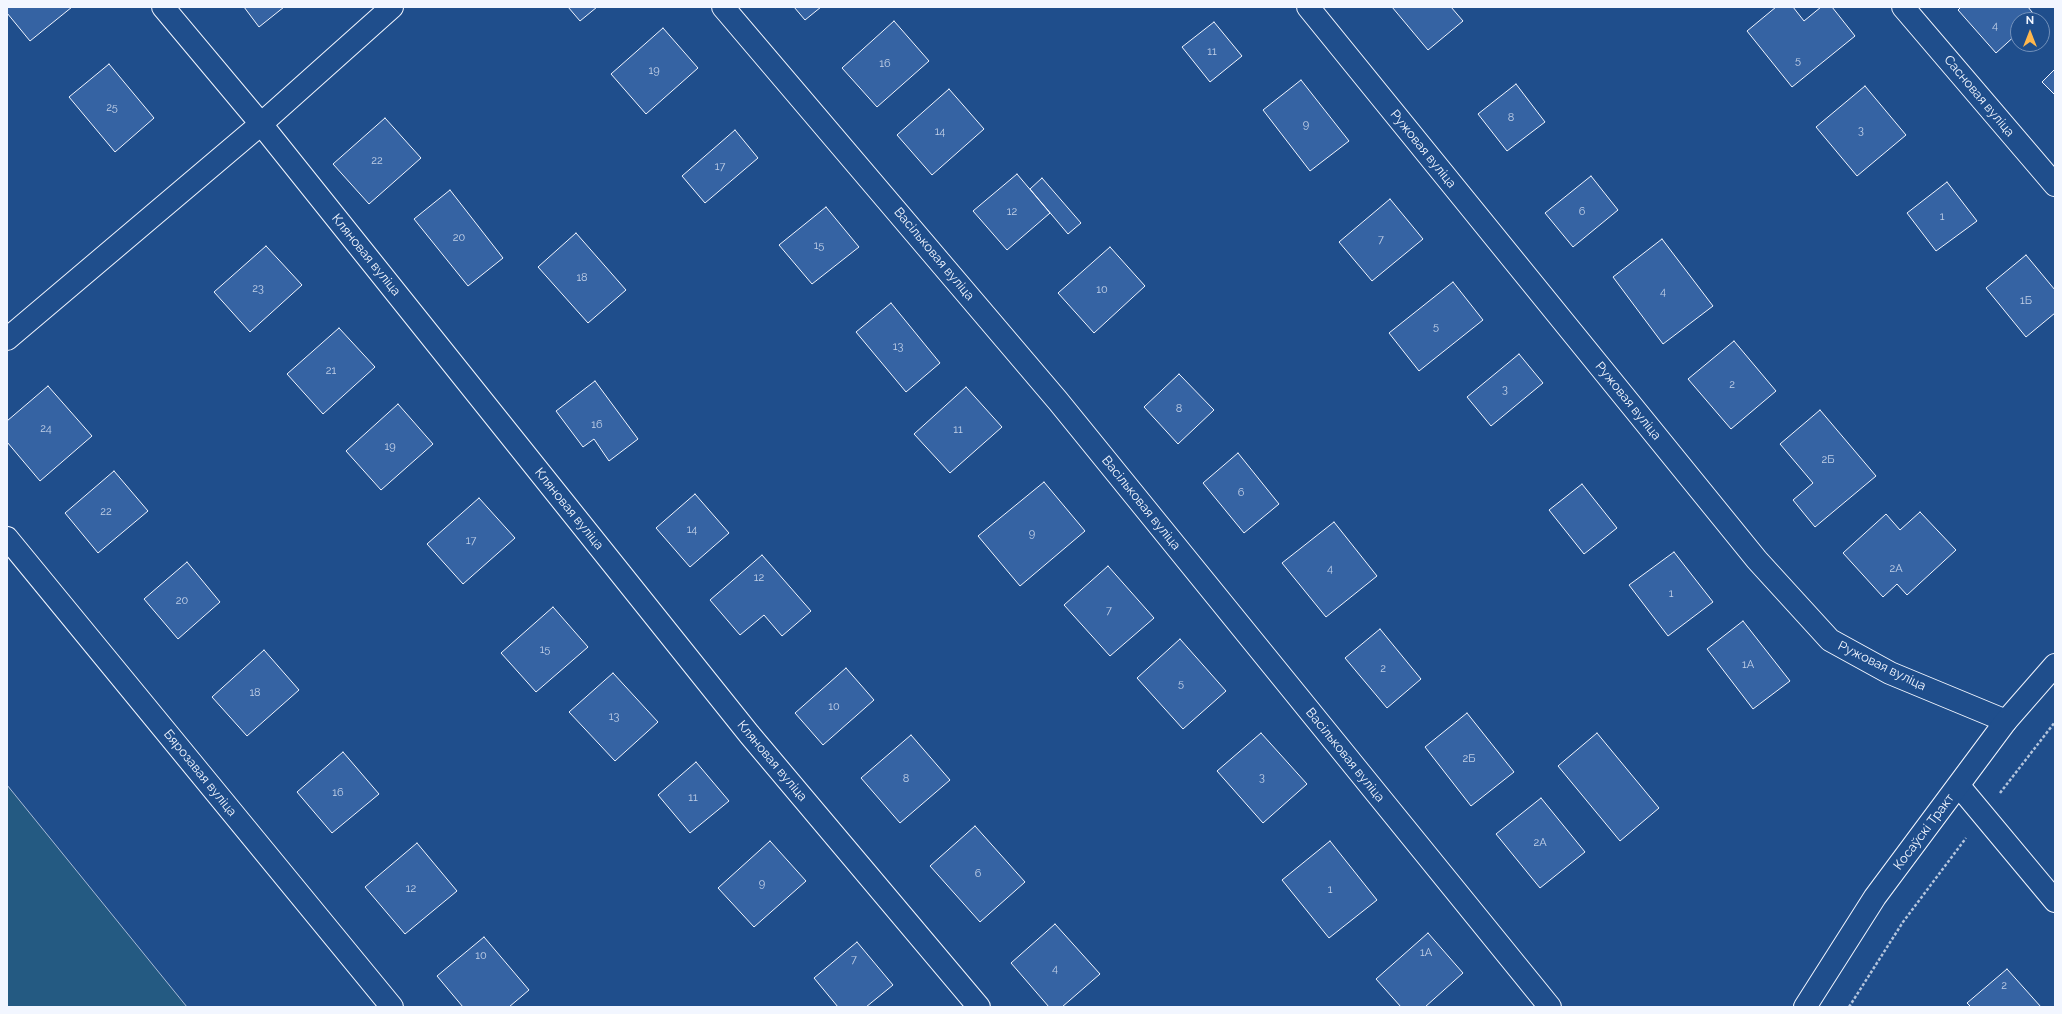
<!DOCTYPE html>
<html>
<head>
<meta charset="utf-8">
<style>
	body { margin:0 }
	#map { position:relative; width:2062px; height:1014px; overflow:hidden; background:#1f4e8c; font-family:Raleway,sans-serif }
	canvas { display:block }
	.frame { position:absolute; inset:0; border:8px solid #f2f6ff; pointer-events:none }
	.north { position:absolute; left:2010px; top:12px; width:40px; height:40px; box-sizing:border-box; background:#1f4e8c; border:1px solid #7391ba; border-radius:50%; rotate:0deg; font-size:11px; font-weight:700; line-height:16px; text-align:center; color:#f2f6ff }
	.north::after { content:''; display:block; margin:auto; width:14px; height:18px; background:#ffb74d; clip-path:polygon(50% 0,100% 100%,50% 72%,0 100%) }
</style>
</head>
<body>
<div id="map">
<canvas width="2062" height="1014"></canvas>
<div class="frame"></div>
<div class="north">N</div>
</div>
<script>
const ctx = document.querySelector('canvas').getContext('2d');
ctx.lineJoin = 'round';
function fillPath(path, color) {
  ctx.fillStyle = color;
  ctx.fill(path, 'evenodd');
}
function shape(rows) {
  const path = new Path2D();
  for (const r of rows) {
    path.moveTo(r[0], r[1]);
    for (let i = 2; i < r.length; i += 2) path.lineTo(r[i], r[i + 1]);
  }
  return path;
}
function strokePath(path, color, width, dash) {
  ctx.strokeStyle = color;
  ctx.lineWidth = width;
  ctx.lineCap = dash ? 'butt' : 'round';
  ctx.setLineDash(dash || []);
  ctx.stroke(path);
}
function write(font, color, halo, rows, align = 'center') {
  ctx.font = font + ' Raleway,sans-serif';
  ctx.lineWidth = 3;
  ctx.setLineDash([]);
  ctx.textBaseline = 'middle';
  ctx.strokeStyle = halo;
  ctx.fillStyle = color;
  for (const [text, x, y, turn = 0] of rows) {
    ctx.save();
    ctx.translate(x, y);
    ctx.rotate((+turn || 0) * Math.PI / 180);
    ctx.textAlign = isNaN(turn) ? turn : align;
    if (halo) ctx.strokeText(text, 0, 0);
    ctx.fillText(text, 0, 0);
    ctx.restore();
  }
}
const green = shape([
	[7,785,187,1007,7,1007,7,785]
]);
fillPath(green, '#245a82');
strokePath(green, '#a8bbd7', 1);
const building = shape([
	[7,7,72,7,30,41,7,13,7,7],
	[244,7,284,7,259,27,244,7],
	[568,7,597,7,580,21,568,7],
	[794,7,821,7,805,20,794,7],
	[1392,7,1451,7,1463,21,1428,50,1392,7],
	[1776,7,1793,7,1804,21,1821,7,1832,7,1855,36,1792,87,1747,31,1776,7],
	[1961,7,2028,7,2036,17,2033,20,2018,20,2018,33,1996,53,1958,10,1961,7],
	[894,21,929,61,877,107,842,68,894,21],
	[1214,22,1242,56,1210,82,1182,47,1214,22],
	[663,28,698,68,646,114,611,74,663,28],
	[109,64,154,118,115,152,69,97,109,64],
	[2055,69,2055,95,2042,82,2055,69],
	[1301,80,1349,141,1310,171,1263,110,1301,80],
	[1516,84,1545,122,1507,151,1478,114,1516,84],
	[1865,86,1906,135,1857,176,1816,127,1865,86],
	[949,89,984,129,932,175,897,135,949,89],
	[385,118,421,158,369,204,333,164,385,118],
	[735,130,758,158,705,203,682,176,735,130],
	[1017,174,1050,213,1007,250,973,211,1017,174],
	[1591,176,1618,210,1573,247,1545,213,1591,176],
	[1042,178,1081,223,1068,234,1030,189,1042,178],
	[1947,182,1977,221,1936,251,1907,213,1947,182],
	[450,190,503,258,468,286,414,219,450,190],
	[1390,199,1423,239,1372,281,1339,242,1390,199],
	[826,207,859,247,812,284,779,245,826,207],
	[576,233,626,290,588,323,538,267,576,233],
	[1662,239,1713,306,1663,344,1613,277,1662,239],
	[266,246,302,285,250,332,214,292,266,246],
	[1110,247,1145,286,1094,333,1058,293,1110,247],
	[2026,255,2055,290,2055,313,2026,337,1986,288,2026,255],
	[1453,282,1483,320,1419,371,1389,333,1453,282],
	[891,303,940,363,906,392,856,332,891,303],
	[339,328,375,367,323,414,287,374,339,328],
	[1734,341,1776,391,1731,429,1688,379,1734,341],
	[1519,354,1543,383,1491,426,1467,397,1519,354],
	[1179,374,1214,410,1178,444,1144,407,1179,374],
	[595,381,638,439,609,461,594,439,583,447,556,411,595,381],
	[48,386,92,436,40,481,7,442,7,421,48,386],
	[966,387,1002,427,950,473,914,434,966,387],
	[398,404,433,444,381,490,346,451,398,404],
	[1820,410,1876,476,1815,527,1793,500,1813,483,1780,444,1820,410],
	[1238,453,1279,504,1244,533,1203,483,1238,453],
	[114,471,148,511,98,553,65,513,114,471],
	[1044,482,1085,531,1020,586,978,536,1044,482],
	[1582,484,1617,528,1584,554,1549,510,1582,484],
	[695,494,729,533,690,567,656,528,695,494],
	[479,498,515,538,463,584,427,544,479,498],
	[1920,512,1956,550,1907,595,1897,584,1883,597,1843,553,1886,514,1900,530,1920,512],
	[1334,522,1377,576,1326,617,1282,563,1334,522],
	[1674,552,1713,602,1668,636,1629,585,1674,552],
	[762,555,811,611,782,636,764,615,740,635,710,600,762,555],
	[187,562,220,602,178,639,144,599,187,562],
	[1108,566,1154,618,1110,656,1064,605,1108,566],
	[553,607,588,647,536,692,501,653,553,607],
	[1743,621,1790,681,1753,709,1707,649,1743,621],
	[1380,629,1421,679,1387,708,1345,658,1380,629],
	[1180,639,1226,691,1183,729,1137,678,1180,639],
	[264,650,299,690,247,736,212,697,264,650],
	[846,668,874,700,823,745,795,713,846,668],
	[613,673,658,722,615,761,569,712,613,673],
	[1467,713,1514,772,1471,806,1425,747,1467,713],
	[1261,733,1307,784,1263,823,1217,771,1261,733],
	[1597,733,1659,808,1620,841,1558,766,1597,733],
	[911,735,950,780,900,823,861,778,911,735],
	[343,752,379,794,332,833,297,792,343,752],
	[696,762,729,801,690,833,658,795,696,762],
	[1541,798,1585,852,1540,888,1496,834,1541,798],
	[975,826,1025,882,980,922,930,866,975,826],
	[770,841,806,881,754,927,718,888,770,841],
	[1330,841,1377,900,1329,938,1282,880,1330,841],
	[417,843,457,891,405,934,365,887,417,843],
	[1055,924,1100,974,1062,1007,1049,1007,1011,963,1055,924],
	[1428,933,1463,973,1425,1007,1401,1007,1376,979,1428,933],
	[484,937,529,990,509,1007,463,1007,437,976,484,937],
	[857,942,893,985,866,1007,838,1007,814,978,857,942],
	[2007,969,2041,1007,1971,1007,1967,1003,2007,969]
]);
fillPath(building, '#3563a3');
strokePath(building, '#f2f6ff', 1);
const minor = shape([
	[163,7,261,124,749,734,979,1007],
	[723,7,1058,401,1550,1007],
	[1308,7,1757,560,1830,640,1890,673,2006,721],
	[1903,7,2055,185],
	[7,339,261,124,392,7],
	[7,538,392,1007],
	[1959,786,2055,901]
]);
const secondary = shape([
	[1805,1007,1875,897,2006,721,2055,665]
]);
strokePath(minor, '#f2f6ff', 24);
strokePath(secondary, '#f2f6ff', 24);
strokePath(shape([
	[2000,793,2055,722],
	[1849,1007,1903,922,1966,838]
]), '#b3c4dc', 2.5, [3, 2]);
strokePath(minor, '#1f4e8c', 22);
strokePath(secondary, '#1f4e8c', 22);
write('11px', '#c3d1e8', null, [
	["4",1995,26],
	["11",1212,52],
	["5",1798,61],
	["16",885,64],
	["19",654,71],
	["25",112,108],
	["8",1511,118],
	["9",1306,125],
	["3",1861,131],
	["14",940,132],
	["22",377,161],
	["17",720,167],
	["12",1012,212],
	["6",1582,212],
	["1",1942,217],
	["20",459,238],
	["7",1381,240],
	["15",819,246],
	["18",582,278],
	["23",258,289],
	["10",1102,290],
	["4",1663,292],
	["1Б",2026,301],
	["5",1436,327],
	["13",898,347],
	["21",331,371],
	["2",1732,385],
	["3",1505,390],
	["8",1179,409],
	["16",597,425],
	["24",46,429],
	["11",958,430],
	["19",390,447],
	["2Б",1828,460],
	["6",1241,493],
	["22",106,512],
	["14",692,530],
	["9",1032,534],
	["17",471,541],
	["4",1330,569],
	["2А",1896,569],
	["12",759,578],
	["1",1671,594],
	["20",182,601],
	["7",1109,611],
	["15",545,650],
	["1А",1748,665],
	["2",1383,669],
	["5",1181,684],
	["18",255,693],
	["10",834,707],
	["13",614,717],
	["2Б",1469,759],
	["3",1262,778],
	["8",906,779],
	["16",338,793],
	["11",693,798],
	["2А",1540,843],
	["6",978,874],
	["9",762,884],
	["12",411,889],
	["1",1330,890],
	["1А",1426,953],
	["10",481,956],
	["7",854,960],
	["4",1055,969],
	["2",2004,986]
]);
write('13px', '#f2f6ff', '#1f4e8c', [
	["Сасновая вуліца",1979,96,50],
	["Ружовая вуліца",1423,149,51],
	["Васільковая вуліца",934,254,50],
	["Кляновая вуліца",366,255,51],
	["Ружовая вуліца",1628,401,51],
	["Васільковая вуліца",1141,503,51],
	["Кляновая вуліца",569,509,51],
	["Ружовая вуліца",1882,666,26],
	["Васільковая вуліца",1345,755,51],
	["Кляновая вуліца",772,761,50],
	["Бярозавая вуліца",200,773,51],
	["Косаўскі Тракт",1924,832,-53]
]);
</script>
</body>
</html>
